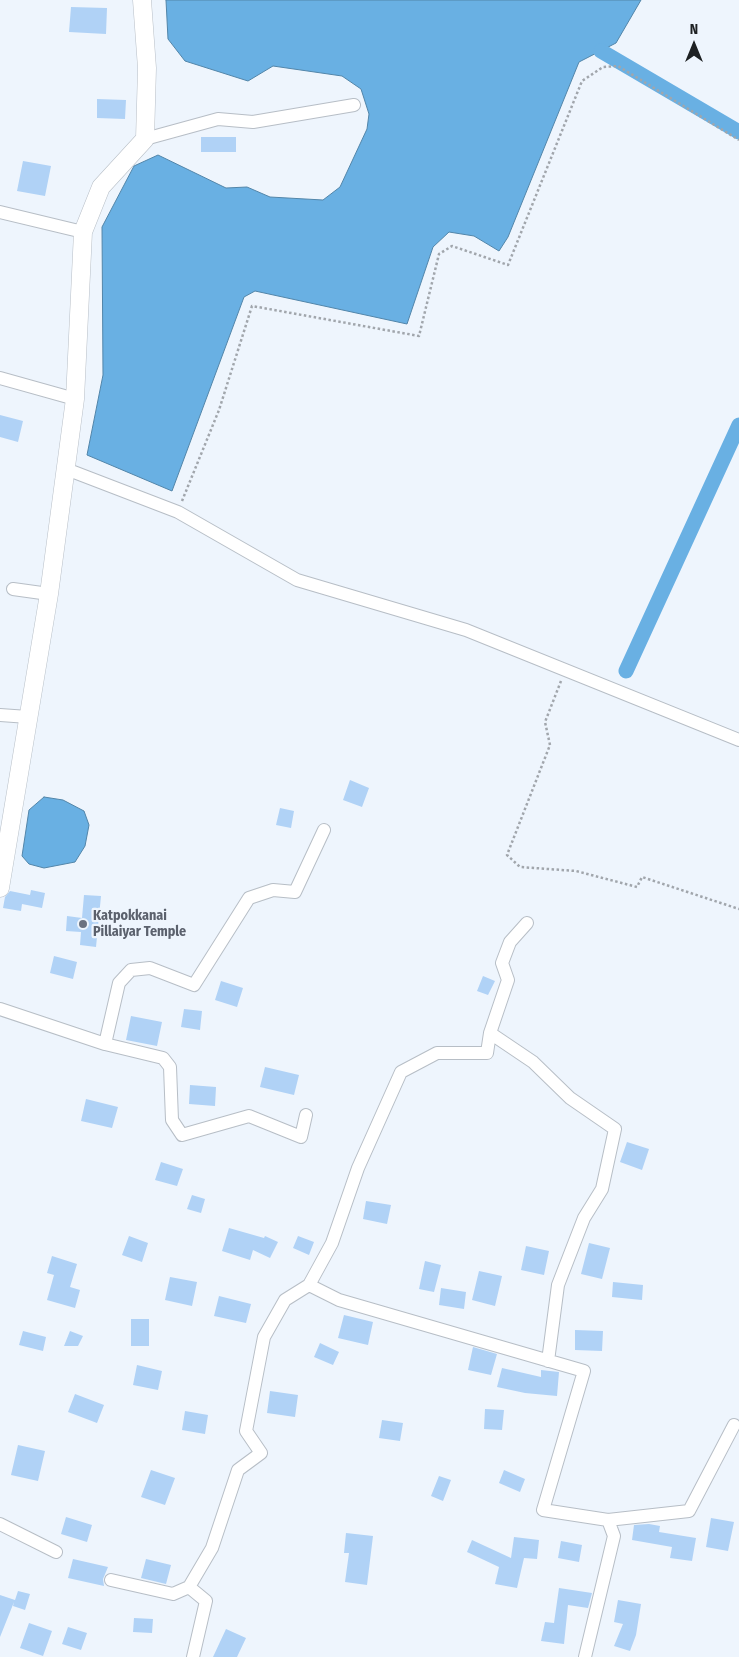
<!DOCTYPE html>
<html>
<head>
<meta charset="utf-8">
<style>
	body { margin:0 }
	#map { position:relative; width:739px; height:1657px; overflow:hidden; background:#eef5fd; font-family:"Fira Sans Condensed",sans-serif }
	canvas { display:block }
	.north { position:absolute; left:669px; top:20px; width:50px; height:50px; -webkit-text-stroke:4px #eef5fd; paint-order:stroke; rotate:0deg; font-size:14px; font-weight:700; line-height:20px; text-align:center; color:#1e2123 }
	.north::after { content:''; display:block; margin:auto; width:18px; height:22px; background:#1e2123; clip-path:polygon(50% 0,100% 100%,50% 72%,0 100%) }
</style>
</head>
<body>
<div id="map">
<canvas width="739" height="1657"></canvas>
<div class="north">N</div>
</div>
<script>
const ctx = document.querySelector('canvas').getContext('2d');
ctx.lineJoin = 'round';
function fillPath(path, color) {
  ctx.fillStyle = color;
  ctx.fill(path, 'evenodd');
}
function shape(rows) {
  const path = new Path2D();
  for (const r of rows) {
    path.moveTo(r[0], r[1]);
    for (let i = 2; i < r.length; i += 2) path.lineTo(r[i], r[i + 1]);
  }
  return path;
}
function strokePath(path, color, width, dash) {
  ctx.strokeStyle = color;
  ctx.lineWidth = width;
  ctx.lineCap = dash ? 'butt' : 'round';
  ctx.setLineDash(dash || []);
  ctx.stroke(path);
}
function write(font, color, halo, rows, align = 'center') {
  ctx.font = font + ' "Fira Sans Condensed",sans-serif';
  ctx.lineWidth = 4.5;
  ctx.setLineDash([]);
  ctx.textBaseline = 'middle';
  ctx.strokeStyle = halo;
  ctx.fillStyle = color;
  for (const [text, x, y, turn = 0] of rows) {
    ctx.save();
    ctx.translate(x, y);
    ctx.rotate((+turn || 0) * Math.PI / 180);
    ctx.textAlign = isNaN(turn) ? turn : align;
    if (halo) ctx.strokeText(text, 0, 0);
    ctx.fillText(text, 0, 0);
    ctx.restore();
  }
}
const water = shape([
	[166,0,641,0,616,43,579,62,508,237,499,251,474,236,449,232,433,247,407,324,255,291,244,297,172,491,87,455,103,375,102,227,134,166,158,155,226,188,247,187,270,197,323,200,340,187,367,129,369,114,361,89,342,76,273,66,248,81,185,61,168,39,166,0],
	[44,797,63,800,84,811,89,825,85,846,75,862,44,868,29,864,22,856,29,810,44,797]
]);
fillPath(water, '#69b0e3');
strokePath(water, '#5285a9', 1);
strokePath(shape([
	[601,51,739,132],
	[626,671,739,425]
]), '#69b0e3', 15);
fillPath(shape([
	[71,7,107,8,106,34,69,32],
	[97,99,126,100,125,119,97,118],
	[201,137,236,137,236,152,201,152],
	[23,161,51,166,45,196,17,191],
	[0,415,23,421,18,442,0,437],
	[350,780,369,788,362,807,343,800],
	[280,808,294,811,291,828,276,825],
	[31,890,45,893,42,908,22,904,21,911,3,908,5,897,10,891,30,895],
	[84,895,101,896,96,947,80,945,81,932,66,931,67,916,82,918],
	[54,956,77,962,73,979,50,973],
	[483,976,495,981,488,995,477,991],
	[221,981,243,988,237,1007,215,1000],
	[184,1009,202,1011,200,1030,181,1027],
	[131,1016,162,1022,157,1046,126,1040],
	[265,1067,299,1075,294,1095,260,1087],
	[190,1085,216,1087,215,1106,189,1104],
	[86,1099,118,1107,112,1128,81,1121],
	[627,1142,649,1149,642,1170,620,1162],
	[161,1162,183,1169,177,1186,155,1180],
	[192,1195,205,1199,201,1213,187,1209],
	[366,1201,391,1205,387,1224,363,1219],
	[229,1228,264,1238,265,1236,278,1242,270,1258,253,1250,250,1260,222,1251],
	[129,1236,148,1243,142,1262,122,1255],
	[298,1236,314,1242,309,1255,293,1248],
	[589,1243,610,1248,602,1279,581,1274],
	[526,1246,549,1251,544,1275,521,1270],
	[52,1256,77,1264,70,1287,80,1290,75,1308,47,1300,54,1275,47,1273],
	[425,1261,441,1265,434,1292,419,1289],
	[479,1271,502,1276,495,1306,472,1300],
	[170,1277,197,1282,192,1306,165,1300],
	[613,1282,643,1285,642,1300,612,1297],
	[441,1288,466,1292,464,1309,439,1305],
	[219,1296,251,1304,246,1323,214,1316],
	[344,1315,373,1322,368,1345,338,1338],
	[131,1319,149,1319,149,1346,131,1346],
	[575,1330,603,1331,602,1351,575,1350],
	[23,1331,46,1337,43,1351,19,1345],
	[70,1331,83,1336,78,1346,64,1346],
	[320,1343,339,1352,333,1365,314,1357],
	[473,1347,497,1354,491,1375,468,1370],
	[137,1365,162,1371,158,1390,133,1385],
	[502,1368,541,1377,541,1370,559,1372,557,1396,525,1393,497,1387],
	[270,1391,298,1395,295,1417,267,1413],
	[75,1394,104,1405,97,1423,68,1412],
	[485,1409,504,1410,502,1430,484,1429],
	[185,1411,208,1415,205,1434,182,1430],
	[382,1420,403,1423,400,1441,379,1438],
	[18,1445,45,1451,38,1481,11,1475],
	[151,1470,175,1478,165,1505,141,1497],
	[504,1470,525,1479,520,1492,499,1483],
	[439,1476,451,1480,443,1501,431,1496],
	[66,1517,92,1525,87,1542,61,1534],
	[711,1518,734,1522,728,1551,706,1547],
	[649,1524,660,1526,659,1532,696,1538,692,1561,670,1558,672,1547,632,1540,634,1525],
	[346,1533,373,1536,367,1585,345,1582,349,1553,344,1553],
	[514,1537,539,1540,537,1559,524,1558,517,1588,495,1584,499,1567,467,1552,472,1540,511,1558],
	[561,1541,582,1545,579,1562,558,1558],
	[73,1559,108,1567,103,1579,104,1586,68,1578],
	[146,1559,171,1565,166,1584,141,1578],
	[559,1588,592,1593,588,1608,568,1605,564,1644,541,1641,545,1622,554,1623],
	[18,1591,30,1594,25,1610,13,1606,14,1602,0,1637,0,1595,15,1600],
	[618,1600,641,1604,636,1635,630,1651,614,1646,623,1624,614,1622],
	[134,1618,153,1619,152,1633,133,1632],
	[29,1623,52,1631,43,1656,20,1648],
	[68,1627,87,1633,81,1650,62,1644],
	[226,1629,246,1638,237,1657,213,1657]
]), '#b0d2f6');
const street = shape([
	[145,139,218,119,253,122,354,105],
	[0,212,83,232],
	[0,378,75,399],
	[66,469,178,512,297,580,466,630,739,740],
	[13,589,49,594],
	[0,715,28,717],
	[0,1009,105,1044,119,983,131,970,150,968,194,985,249,898,273,890,295,892,324,830],
	[490,1033,533,1062,570,1098,615,1129,602,1189,584,1218,558,1285,548,1361],
	[105,1044,163,1058,170,1067,172,1120,182,1135,249,1116,301,1137,306,1115],
	[309,1285,332,1243,358,1168,401,1072,437,1053,487,1053,490,1033,508,980,502,963,510,942,527,923],
	[0,1524,56,1552],
	[111,1580,173,1594,189,1587,206,1601,193,1657],
	[189,1587,212,1548,238,1470,261,1453,246,1431,264,1337,285,1300,309,1285,339,1300,584,1371,543,1510,608,1520,689,1511,734,1425],
	[585,1657,614,1536,608,1520]
]);
const secondary = shape([
	[0,888,49,594,75,399,83,232,101,187,145,139,147,68,142,0]
]);
strokePath(street, '#b7bec6', 14);
strokePath(secondary, '#b7bec6', 19);
strokePath(shape([
	[182,501,219,410,252,306,419,336,439,254,452,246,508,265,582,81,603,67,618,66,739,140],
	[561,681,545,722,550,745,507,855,520,867,576,871,637,887,642,877,739,909]
]), '#a1a6ac', 2.5, [2.5, 2.5]);
strokePath(street, '#fff', 12);
strokePath(secondary, '#fff', 18);
for (const [x, y, r, color] of [
	[83,924,5,"#6b7280"]
]) {
  const dot = new Path2D();
  dot.arc(x, y, r, 0, 2 * Math.PI);
  ctx.fillStyle = color;
  ctx.fill(dot);
  strokePath(dot, '#eef5fd', 2);
}
write('bold 14px', '#5b616d', '#eef5fd', [
	["Katpokkanai",93,916],
	["Pillaiyar Temple",93,932]
], 'left');
</script>
</body>
</html>
